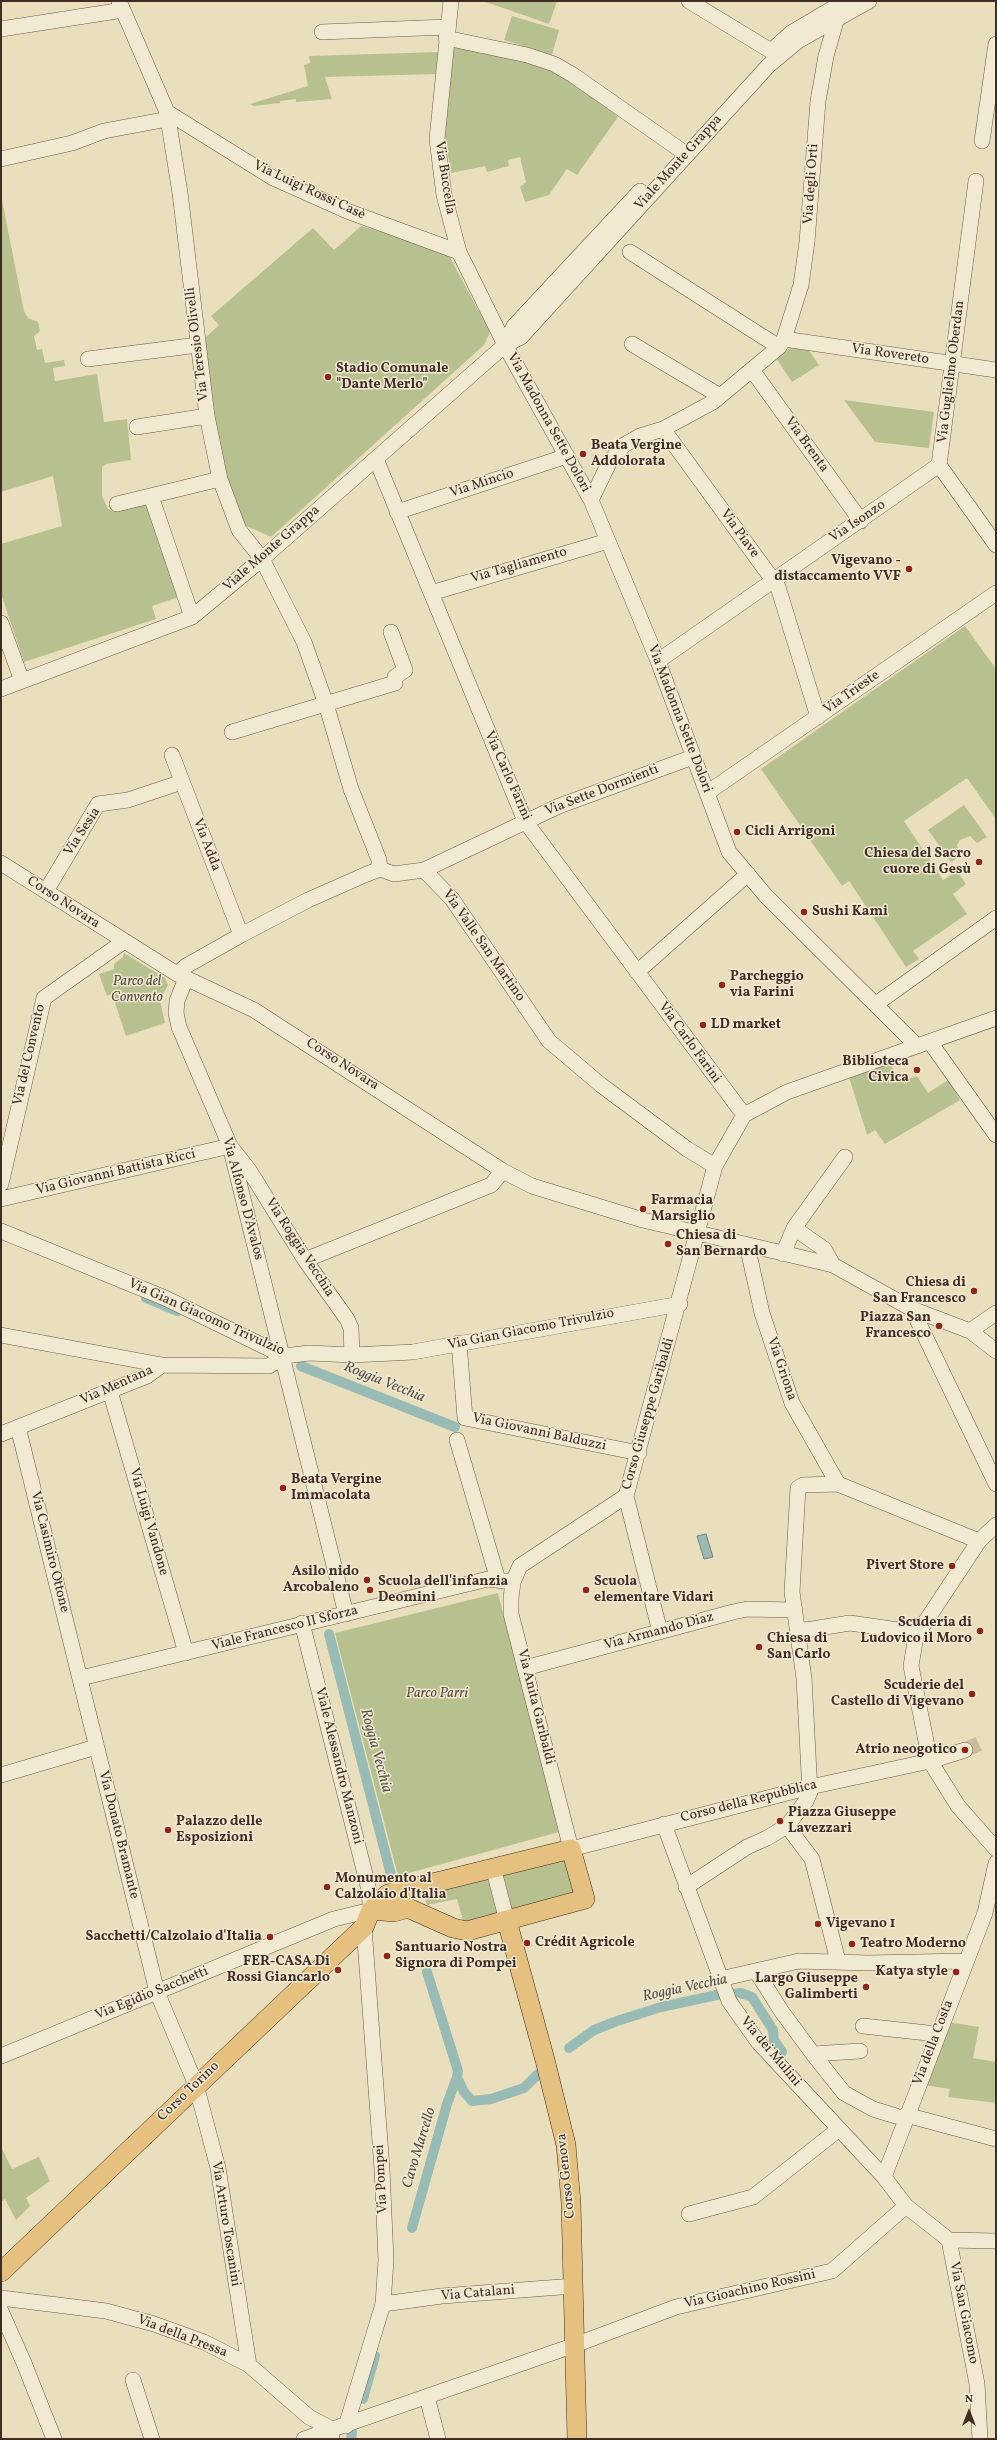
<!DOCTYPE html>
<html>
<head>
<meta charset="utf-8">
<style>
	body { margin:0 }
	#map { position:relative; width:997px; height:2440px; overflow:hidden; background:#eadfbc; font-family:Vollkorn,serif }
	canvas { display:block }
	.frame { position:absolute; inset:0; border:2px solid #412c24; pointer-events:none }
	.north { position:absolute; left:949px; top:2392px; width:40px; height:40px; -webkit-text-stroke:3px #f1ead3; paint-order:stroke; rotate:0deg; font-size:11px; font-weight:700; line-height:16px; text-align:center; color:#412c24 }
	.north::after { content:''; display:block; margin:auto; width:14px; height:18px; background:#412c24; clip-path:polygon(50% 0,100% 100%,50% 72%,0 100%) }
</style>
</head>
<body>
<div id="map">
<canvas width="997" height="2440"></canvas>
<div class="frame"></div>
<div class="north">N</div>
</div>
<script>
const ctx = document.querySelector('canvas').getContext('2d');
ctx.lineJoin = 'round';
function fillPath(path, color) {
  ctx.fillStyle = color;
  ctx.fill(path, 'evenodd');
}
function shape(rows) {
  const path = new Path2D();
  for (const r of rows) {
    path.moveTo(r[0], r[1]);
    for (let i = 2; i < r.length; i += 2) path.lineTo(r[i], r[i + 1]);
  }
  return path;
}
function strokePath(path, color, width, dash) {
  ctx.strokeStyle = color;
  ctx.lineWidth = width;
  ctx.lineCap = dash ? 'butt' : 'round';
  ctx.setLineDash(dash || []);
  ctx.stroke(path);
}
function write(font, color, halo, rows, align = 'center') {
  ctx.font = font + ' Vollkorn,serif';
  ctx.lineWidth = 3;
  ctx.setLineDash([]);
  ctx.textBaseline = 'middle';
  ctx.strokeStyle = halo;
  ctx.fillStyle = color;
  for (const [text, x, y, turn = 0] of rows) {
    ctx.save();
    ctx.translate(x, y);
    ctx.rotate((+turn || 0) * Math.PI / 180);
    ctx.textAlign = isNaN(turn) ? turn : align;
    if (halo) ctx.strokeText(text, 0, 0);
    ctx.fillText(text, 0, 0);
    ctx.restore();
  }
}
fillPath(shape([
	[483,1,557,1,549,24],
	[512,16,559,30,552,55,504,40],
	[458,46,545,66,599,100,618,117,577,175,567,169,549,195,525,202,520,187,526,182,520,157,508,160,509,166,487,172,485,166,451,173,445,138,451,54,453,48],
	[440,52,438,74,325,77,332,99,296,102,296,99,280,101,280,103,254,106,250,104,308,86,304,65,310,63,309,56],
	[1,195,24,311,28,318,38,322,40,331,34,336,37,350,42,349,45,363,64,360,65,366,53,368,55,381,97,374,104,422,127,419,131,460,106,464,102,467,102,496,108,509,113,511,148,500,179,597,152,606,156,619,24,662,1,594,1,544,62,526,53,476,1,492],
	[361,226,446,250,478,310,491,330,484,345,271,537,240,523,225,472,212,410,204,339,219,325,211,316,313,228,334,250],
	[790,348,809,350,819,365,792,382,776,358],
	[844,400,934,412,929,448,875,442],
	[965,626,996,669,996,819,967,778,904,821,943,880,957,871,966,884,953,894,967,914,913,951,919,959,906,967,849,881,842,886,761,769],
	[964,805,987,837,977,843,970,836,960,840,957,845,961,856,951,862,928,830],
	[124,953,165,978,168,985,160,1000,165,1023,126,1036,112,994,107,996,99,974,114,969,114,964,123,957],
	[891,1064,897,1082,917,1076,928,1093,948,1080,960,1100,885,1144,875,1130,867,1135,849,1077],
	[498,1593,559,1832,398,1876,335,1633],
	[567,1855,580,1897,465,1927,457,1899,427,1905,422,1890],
	[948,2022,979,2027,973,2058,996,2062,996,2103,948,2097,950,2089,924,2085],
	[1,2147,12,2169,39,2157,50,2181,26,2198,30,2206,16,2220,5,2199,1,2202]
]), '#b7c190');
const water = shape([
	[706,1534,713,1557,704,1559,697,1536,706,1534]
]);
fillPath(water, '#98bcb5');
strokePath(water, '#75827b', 1);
strokePath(shape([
	[146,1298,177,1311],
	[301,1366,455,1427],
	[329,1634,391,1875],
	[427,1972,458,2071,457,2077,464,2092,472,2101,491,2099,524,2088,538,2074],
	[569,2048,594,2030,617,2021,661,2007,717,1995,741,1993,752,1997,773,2030,774,2040,782,2052],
	[412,2228,447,2104,457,2077],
	[363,2399,375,2356],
	[351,2439,352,2432]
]), '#98bcb5', 10);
strokePath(shape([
	[965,1750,985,1741]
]), '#c8bb9e', 15, [15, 8]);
const minor = shape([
	[119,1,167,112,180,193,207,416,220,479,239,530,262,559,304,642,326,704,351,789,379,860,380,869],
	[451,1,437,139,444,195,459,252,505,345,591,500,658,661,729,852,766,896,917,1046],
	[689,1,771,51],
	[1,29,123,10],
	[322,32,447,27],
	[446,38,527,55,554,64,573,75,679,149],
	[772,50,791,33,845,1],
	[167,112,273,178,347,211,459,252],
	[982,141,996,44],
	[1,159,72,143,104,131,168,119],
	[976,181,939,465,996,545],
	[630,252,779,347],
	[784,339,996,370],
	[632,344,720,396],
	[505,345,514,326,640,191],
	[88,359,198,345],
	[752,370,861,521],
	[137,427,207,416],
	[663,429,778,587,818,717],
	[376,459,525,821,744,1115],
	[151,496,192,617],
	[591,500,610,461,624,445,640,436,663,429,713,402,779,347,784,339,801,285,807,242,818,101,826,56,837,18],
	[117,504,220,479],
	[397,512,567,456],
	[431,593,608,541],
	[1,623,22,681],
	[658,661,939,465],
	[1,689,192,617,262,559,505,345,521,337,769,65,798,41,869,1],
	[232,732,395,683,395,677,405,670,391,632],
	[172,755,241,935],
	[707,793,996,593],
	[1,863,177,974,254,1010,503,1171,532,1186,643,1220,833,1265,912,1309,970,1331,996,1351],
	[424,870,452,899,549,1041,601,1085,687,1149,715,1166],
	[46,891,98,804,128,800,182,782],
	[637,972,748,874],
	[177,974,186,966,241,935,308,900,367,874,380,869,394,874,424,870,559,806,693,757],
	[186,978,177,1001,176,1013,179,1027,230,1146,346,1614],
	[876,1004,996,918],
	[930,1042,996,1135],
	[1,1184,44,998,123,942],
	[1,1199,230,1146,249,1170,305,1260,347,1319,351,1328,352,1355],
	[794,1228,824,1249,833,1265],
	[1,1231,165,1298,284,1356,309,1353,352,1355,413,1352,680,1304],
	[747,1245,762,1313,792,1403,838,1484],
	[783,1254,794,1228,845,1157],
	[305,1260,491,1185,503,1171],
	[912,1309,996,1484],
	[970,1331,996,1313],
	[1,1335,162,1365,269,1366,284,1356],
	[459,1343,465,1418,639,1453],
	[110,1391,186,1653],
	[18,1427,157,1992,196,2085,218,2168,249,2365],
	[1,1434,147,1376,162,1365],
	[457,1440,498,1580],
	[626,1496,660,1632],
	[996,1525,979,1541,916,1636,911,1666,930,1761,958,1806,996,1849],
	[798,1629,806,1630,850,1623,905,1631,916,1636],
	[525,1668,733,1612,747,1609,795,1610],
	[81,1678,488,1579,513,1582],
	[965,1750,930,1761,810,1787,571,1849,511,1614,511,1598,513,1582,520,1566,626,1496,715,1166,744,1115,787,1092,996,1018],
	[1,1775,96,1747],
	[664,1824,729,2001,758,2042,884,2177,906,2206,949,2240,977,2384,980,2439],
	[787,1826,812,1859,838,1961],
	[493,1867,507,1921],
	[686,1887,747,1847,767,1838,787,1826,806,1801,810,1792,804,1678,792,1592,798,1488,803,1485,838,1484,979,1541],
	[756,1971,782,2012,813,2054,860,2051],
	[720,1979,799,1961,868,1963,965,1961],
	[863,2026,937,2034],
	[813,2054,844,2093,873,2109,896,2116],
	[1,2056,334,1919,371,1910,368,1886,302,1623],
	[906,2115,996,2139],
	[884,2177,985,1913,996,1863],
	[689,2214,753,2197,839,2129],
	[949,2240,996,2241],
	[1,2298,106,2311,154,2324,204,2342,249,2365,309,2417,328,2427,332,2438],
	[383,2304,442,2296,574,2286],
	[1,2311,24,2363,54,2439],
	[133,2380,152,2439],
	[427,2397,438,2439],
	[346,2426,383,2304,386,2260,382,2169,364,1927],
	[304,2439,575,2345,676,2307,832,2271,906,2206]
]);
const major = shape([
	[507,1921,545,2060,566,2145,571,2203,577,2439],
	[1,2272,364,1927,371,1910,388,1894,571,1849,585,1899,467,1931,453,1928,408,1908,394,1912,371,1910]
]);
strokePath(minor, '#6b594a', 16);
strokePath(major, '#412c24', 20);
strokePath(minor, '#f1ead3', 15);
strokePath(major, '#e5c07e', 19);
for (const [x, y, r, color] of [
	[328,377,4,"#8f2418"],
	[583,454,4,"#8f2418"],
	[909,569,4,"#8f2418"],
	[737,832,4,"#8f2418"],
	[979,862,4,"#8f2418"],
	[804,912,4,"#8f2418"],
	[722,985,4,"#8f2418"],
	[703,1025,4,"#8f2418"],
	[917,1070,4,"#8f2418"],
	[643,1209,4,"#8f2418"],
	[668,1244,4,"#8f2418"],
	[974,1291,4,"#8f2418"],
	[939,1326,4,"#8f2418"],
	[283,1488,4,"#8f2418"],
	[952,1566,4,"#8f2418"],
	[367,1580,4,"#8f2418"],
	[370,1590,4,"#8f2418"],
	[586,1590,4,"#8f2418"],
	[980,1631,4,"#8f2418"],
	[759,1647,4,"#8f2418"],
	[972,1694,4,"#8f2418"],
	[965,1750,4,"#8f2418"],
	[780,1821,4,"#8f2418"],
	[168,1830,4,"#8f2418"],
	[327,1887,4,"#8f2418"],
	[818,1924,4,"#8f2418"],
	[270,1937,4,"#8f2418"],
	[527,1943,4,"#8f2418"],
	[852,1944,4,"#8f2418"],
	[387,1956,4,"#8f2418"],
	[338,1970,4,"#8f2418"],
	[956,1972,4,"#8f2418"],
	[866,1987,4,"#8f2418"]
]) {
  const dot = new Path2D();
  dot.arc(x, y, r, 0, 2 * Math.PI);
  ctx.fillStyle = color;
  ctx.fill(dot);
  strokePath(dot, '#f1ead3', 1.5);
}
write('14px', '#412c24', '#f1ead3', [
	["Viale Monte Grappa",679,163,-48],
	["Via Buccella",444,178,81],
	["Via degli Orti",812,184,-86],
	["Via Luigi Rossi Casè",309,191,25],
	["Via Teresio Olivelli",198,344,-97],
	["Via Rovereto",890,355,8],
	["Via Guglielmo Oberdan",952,372,-83],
	["Via Madonna Sette Dolori",548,423,61],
	["Via Brenta",806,445,54],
	["Via Mincio",482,484,-18],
	["Via Isonzo",858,522,-34],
	["Via Piave",739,534,54],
	["Viale Monte Grappa",272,549,-41],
	["Via Tagliamento",519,566,-16],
	["Via Trieste",852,693,-35],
	["Via Madonna Sette Dolori",679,719,69],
	["Via Carlo Farini",507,776,66],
	["Via Sette Dormienti",602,791,-21],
	["Via Sesia",83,832,-57],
	["Via Adda",206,845,69],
	["Corso Novara",63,903,33],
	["Via Valle San Martino",483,946,55],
	["Via Carlo Farini",689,1043,54],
	["Via del Convento",30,1055,-77],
	["Corso Novara",342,1065,33],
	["Via Giovanni Battista Ricci",116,1173,-13],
	["Via Alfonso D'Avalos",242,1199,75],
	["Via Roggia Vecchia",299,1248,57],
	["Via Gian Giacomo Trivulzio",206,1318,24],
	["Via Gian Giacomo Trivulzio",531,1330,-11],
	["Via Griona",781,1369,71],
	["Via Mentana",117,1386,-24],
	["Corso Giuseppe Garibaldi",649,1414,-74],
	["Via Giovanni Balduzzi",539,1433,12],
	["Via Luigi Vandone",148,1522,74],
	["Via Casimiro Ottone",49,1552,76],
	["Viale Francesco II Sforza",285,1629,-14],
	["Via Armando Diaz",659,1632,-15],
	["Via Anita Garibaldi",535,1707,76],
	["Viale Alessandro Manzoni",338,1766,76],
	["Corso della Repubblica",749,1802,-14],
	["Via Donato Bramante",118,1835,76],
	["Via Egidio Sacchetti",152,1994,-22],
	["Via della Costa",934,2043,-69],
	["Via dei Mulini",770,2052,50],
	["Corso Torino",189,2092,-44],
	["Corso Genova",567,2176,-96],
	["Via Pompei",382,2179,-93],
	["Via Arturo Toscanini",225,2224,81],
	["Via Gioachino Rossini",750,2290,-13],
	["Via Catalani",478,2294,-5],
	["Via San Giacomo",963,2313,79],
	["Via della Pressa",182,2337,21]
]);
write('bold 14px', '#412c24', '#f1ead3', [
	["Stadio Comunale",336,369],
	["\"Dante Merlo\"",336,385],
	["Beata Vergine",591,446],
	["Addolorata",591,462],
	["Vigevano -",901,561,"right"],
	["distaccamento VVF",901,577,"right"],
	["Cicli Arrigoni",745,832],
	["Chiesa del Sacro",971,854,"right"],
	["cuore di Gesù",971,870,"right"],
	["Sushi Kami",812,912],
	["Parcheggio",730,977],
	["via Farini",730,993],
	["LD market",711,1025],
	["Biblioteca",909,1062,"right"],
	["Civica",909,1078,"right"],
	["Farmacia",651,1201],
	["Marsiglio",651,1217],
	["Chiesa di",676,1236],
	["San Bernardo",676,1252],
	["Chiesa di",966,1283,"right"],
	["San Francesco",966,1299,"right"],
	["Piazza San",931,1318,"right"],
	["Francesco",931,1334,"right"],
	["Beata Vergine",291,1480],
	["Immacolata",291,1496],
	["Pivert Store",944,1566,"right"],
	["Asilo nido",359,1572,"right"],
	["Arcobaleno",359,1588,"right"],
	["Scuola dell'infanzia",378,1582],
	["Deomini",378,1598],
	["Scuola",594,1582],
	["elementare Vidari",594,1598],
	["Scuderia di",972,1623,"right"],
	["Ludovico il Moro",972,1639,"right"],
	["Chiesa di",767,1639],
	["San Carlo",767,1655],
	["Scuderie del",964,1686,"right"],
	["Castello di Vigevano",964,1702,"right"],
	["Atrio neogotico",957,1750,"right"],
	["Piazza Giuseppe",788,1813],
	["Lavezzari",788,1829],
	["Palazzo delle",176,1822],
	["Esposizioni",176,1838],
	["Monumento al",335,1879],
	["Calzolaio d'Italia",335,1895],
	["Vigevano 1",826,1924],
	["Sacchetti/Calzolaio d'Italia",262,1937,"right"],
	["Crédit Agricole",535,1943],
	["Teatro Moderno",860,1944],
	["Santuario Nostra",395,1948],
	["Signora di Pompei",395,1964],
	["FER-CASA Di",330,1962,"right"],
	["Rossi Giancarlo",330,1978,"right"],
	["Katya style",948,1972,"right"],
	["Largo Giuseppe",858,1979,"right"],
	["Galimberti",858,1995,"right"]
], 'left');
write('italic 14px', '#594a3a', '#f1ead3', [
	["Parco del",137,982],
	["Convento",137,998],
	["Parco Parri",437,1694]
]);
write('italic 15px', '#575048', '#f1ead3', [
	["Roggia Vecchia",384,1383,22],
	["Roggia Vecchia",375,1751,75],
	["Roggia Vecchia",685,1989,-12],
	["Cavo Marcello",420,2148,-73]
]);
</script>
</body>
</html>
